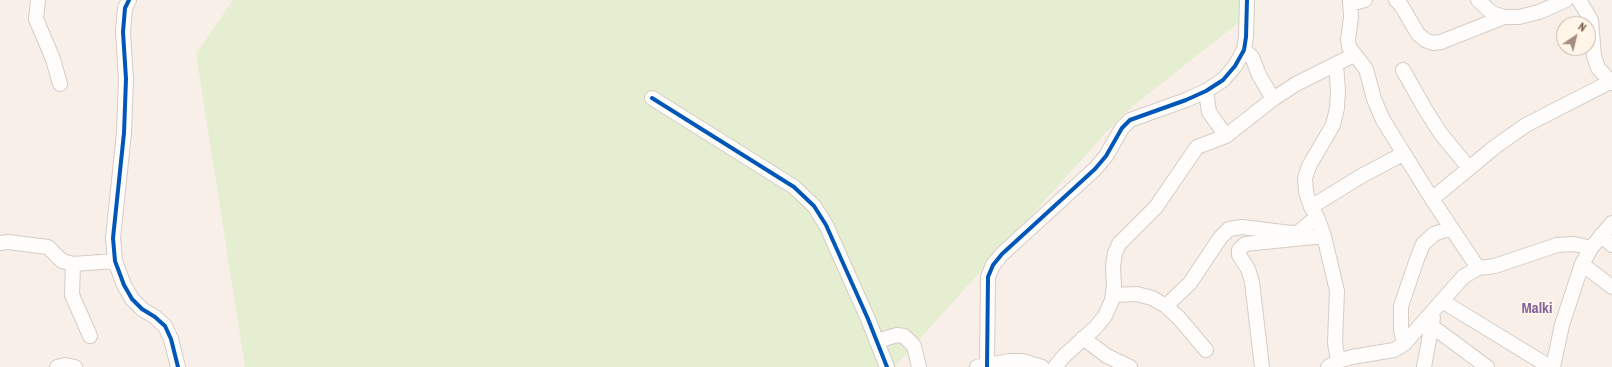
<!DOCTYPE html>
<html>
<head>
<meta charset="utf-8">
<style>
	body { margin:0 }
	#map { position:relative; width:1612px; height:367px; overflow:hidden; background:#f8f0e8; font-family:"Archivo Narrow",sans-serif }
	canvas { display:block }
	.north { position:absolute; left:1556px; top:16px; width:40px; height:40px; box-sizing:border-box; background:#fff5e9; border:1px solid #c9b5a8; border-radius:50%; rotate:35deg; font-size:11px; font-weight:700; line-height:16px; text-align:center; color:#775447 }
	.north::after { content:''; display:block; margin:auto; width:14px; height:18px; background:#a48b7f; clip-path:polygon(50% 0,100% 100%,50% 72%,0 100%) }
</style>
</head>
<body>
<div id="map">
<canvas width="1612" height="367"></canvas>
<div class="north">N</div>
</div>
<script>
const ctx = document.querySelector('canvas').getContext('2d');
ctx.lineJoin = 'round';
function fillPath(path, color) {
  ctx.fillStyle = color;
  ctx.fill(path, 'evenodd');
}
function shape(rows) {
  const path = new Path2D();
  for (const r of rows) {
    path.moveTo(r[0], r[1]);
    for (let i = 2; i < r.length; i += 2) path.lineTo(r[i], r[i + 1]);
  }
  return path;
}
function strokePath(path, color, width, dash) {
  ctx.strokeStyle = color;
  ctx.lineWidth = width;
  ctx.lineCap = dash ? 'butt' : 'round';
  ctx.setLineDash(dash || []);
  ctx.stroke(path);
}
function write(font, color, halo, rows, align = 'center') {
  ctx.font = font + ' "Archivo Narrow",sans-serif';
  ctx.lineWidth = 4;
  ctx.setLineDash([]);
  ctx.textBaseline = 'middle';
  ctx.strokeStyle = halo;
  ctx.fillStyle = color;
  for (const [text, x, y, turn = 0] of rows) {
    ctx.save();
    ctx.translate(x, y);
    ctx.rotate((+turn || 0) * Math.PI / 180);
    ctx.textAlign = isNaN(turn) ? turn : align;
    if (halo) ctx.strokeText(text, 0, 0);
    ctx.fillText(text, 0, 0);
    ctx.restore();
  }
}
fillPath(shape([
	[233,0,1246,0,1247,16,1122,115,896,365,897,367,245,367,196,54]
]), '#e5eed1');
const minor = shape([
	[38,0,36,19,53,59,60,84],
	[129,0,125,8,123,32,126,79,124,133,113,238,115,261,124,285,132,299,142,309,155,317,165,326,171,339,178,367],
	[1350,0,1351,17,1348,39,1349,47,1366,69,1374,99,1383,120,1432,199,1478,268],
	[1396,0,1401,5,1418,34,1425,40,1433,43,1441,42,1504,17],
	[1478,0,1492,13,1504,17,1519,17,1539,12,1566,0],
	[1579,0,1591,20,1594,56,1598,68,1612,83],
	[1350,4,1365,0],
	[1244,50,1252,57,1259,75,1273,99],
	[1336,64,1338,91,1337,108,1333,125,1309,166,1305,178,1306,192,1311,207,1317,217,1324,236,1337,291,1335,343,1338,361],
	[1403,70,1425,109,1441,134,1469,168],
	[1206,91,1209,112,1226,136],
	[652,98,794,187,814,206,826,225,868,319,887,367],
	[1432,199,1496,146,1526,125,1610,82],
	[1311,207,1363,175,1403,154],
	[1601,235,1612,245],
	[0,243,8,242,48,247,62,261,73,264,115,261],
	[73,264,72,295,90,336],
	[1582,264,1612,287],
	[1113,295,1137,294,1152,298,1166,306,1179,318,1206,350],
	[1442,301,1550,367],
	[1166,306,1190,283,1220,238,1229,229,1242,227,1291,233,1299,232,1317,217],
	[1433,327,1487,367],
	[1083,338,1107,356,1130,367],
	[877,341,897,335,904,336,914,346,919,367],
	[1404,344,1401,330,1401,306,1417,259,1423,244,1434,234,1451,228],
	[57,367,65,365,75,367],
	[977,367,1010,361,1022,361,1042,367],
	[987,367,988,277,993,265,1002,254,1095,169,1106,156,1122,128,1130,120,1186,100,1206,91,1223,80,1235,66,1244,50,1246,37,1247,0],
	[1055,367,1064,356,1095,328,1105,316,1112,300,1114,286,1113,266,1115,253,1119,244,1156,207,1197,147,1226,136,1273,99,1296,84,1354,55],
	[1262,367,1252,282,1248,269,1239,255,1239,250,1245,244,1324,236],
	[1328,367,1338,361,1352,357,1394,350,1404,344,1463,277,1478,268,1495,266,1557,245,1574,244,1591,248],
	[1424,367,1433,318],
	[1553,367,1562,325,1582,264,1591,248,1612,223]
]);
strokePath(minor, '#d6ccc6', 16);
strokePath(minor, '#fefdfc', 14);
strokePath(shape([
	[129,0,125,8,123,32,126,79,124,133,113,238,115,261,124,285,132,299,142,309,155,317,165,326,171,339,178,367],
	[652,98,794,187,814,206,826,225,868,319,887,367],
	[987,367,988,277,993,265,1002,254,1095,169,1106,156,1122,128,1130,120,1186,100,1206,91,1223,80,1235,66,1244,50,1246,37,1247,0]
]), '#0057b8', 4);
write('bold 15px', '#83619b', '#fff5e9', [
	["Malki",1537,309]
]);
</script>
</body>
</html>
